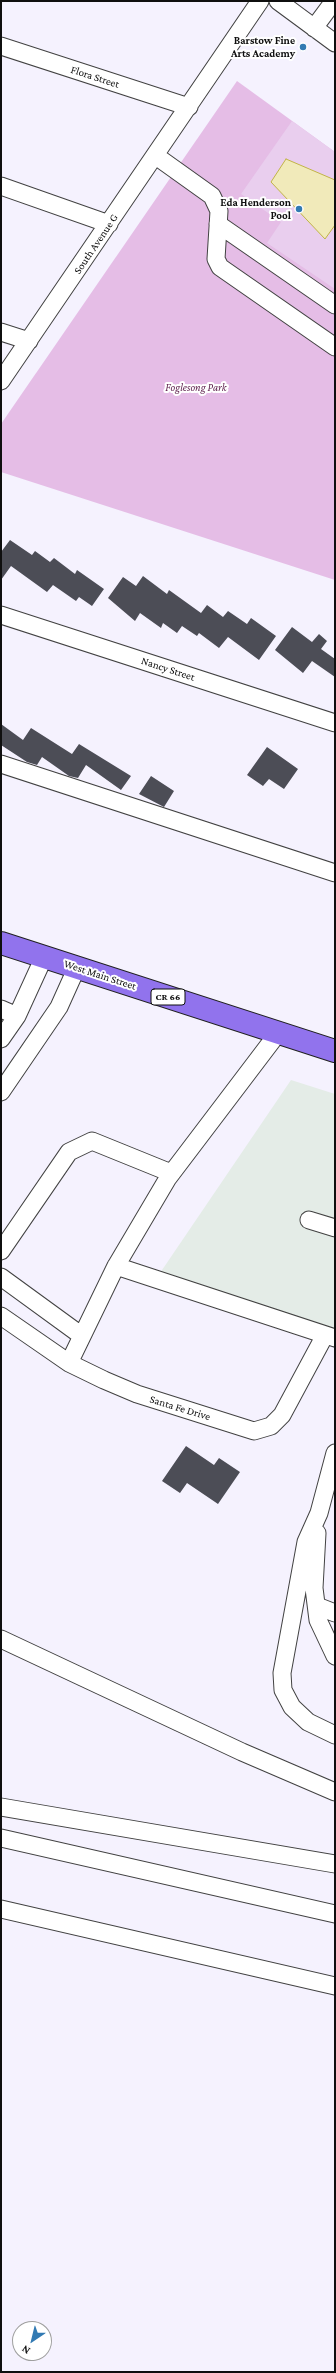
<!DOCTYPE html>
<html>
<head>
<meta charset="utf-8">
<style>
	body { margin:0 }
	#map { position:relative; width:336px; height:2373px; overflow:hidden; background:#f5f2fe; font-family:"Crimson Pro",serif }
	canvas { display:block }
	.frame { position:absolute; inset:0; border:2px solid #0f0f0f; pointer-events:none }
	.north { position:absolute; left:12px; top:2321px; width:40px; height:40px; box-sizing:border-box; background:#fff; border:1px solid #9f9f9f; border-radius:50%; rotate:215deg; font-size:11px; font-weight:700; line-height:16px; text-align:center; color:#0f0f0f }
	.north::after { content:''; display:block; margin:auto; width:14px; height:18px; background:#327ab3; clip-path:polygon(50% 0,100% 100%,50% 72%,0 100%) }
</style>
</head>
<body>
<div id="map">
<canvas width="336" height="2373"></canvas>
<div class="frame"></div>
<div class="north">N</div>
</div>
<script>
const ctx = document.querySelector('canvas').getContext('2d');
ctx.lineJoin = 'round';
function fillPath(path, color) {
  ctx.fillStyle = color;
  ctx.fill(path, 'evenodd');
}
function shape(rows) {
  const path = new Path2D();
  for (const r of rows) {
    path.moveTo(r[0], r[1]);
    for (let i = 2; i < r.length; i += 2) path.lineTo(r[i], r[i + 1]);
  }
  return path;
}
function strokePath(path, color, width, dash) {
  ctx.strokeStyle = color;
  ctx.lineWidth = width;
  ctx.lineCap = dash ? 'butt' : 'round';
  ctx.setLineDash(dash || []);
  ctx.stroke(path);
}
function write(font, color, halo, rows, align = 'center') {
  ctx.font = font + ' "Crimson Pro",serif';
  ctx.lineWidth = 4;
  ctx.setLineDash([]);
  ctx.textBaseline = 'middle';
  ctx.strokeStyle = halo;
  ctx.fillStyle = color;
  for (const [text, x, y, turn = 0] of rows) {
    ctx.save();
    ctx.translate(x, y);
    ctx.rotate((+turn || 0) * Math.PI / 180);
    ctx.textAlign = isNaN(turn) ? turn : align;
    if (halo) ctx.strokeText(text, 0, 0);
    ctx.fillText(text, 0, 0);
    ctx.restore();
  }
}
fillPath(shape([
	[291,1080,335,1094,335,1331,160,1273]
]), '#e4ece7');
fillPath(shape([
	[237,81,335,152,335,580,1,472,1,424]
]), '#e5bde6');
fillPath(shape([
	[292,121,335,152,335,289,267,243,281,222,241,194]
]), '#e9ceee');
const water = shape([
	[286,159,335,180,335,225,325,239,271,182,286,159]
]);
fillPath(water, '#f1eaba');
strokePath(water, '#c2b547', 1);
fillPath(shape([
	[10,540,32,555,35,551,50,562,54,558,75,574,77,570,104,589,92,606,79,597,76,601,53,585,47,592,11,566,1,580,1,552],
	[143,576,167,594,169,590,201,613,207,605,223,617,228,611,247,624,251,618,276,636,259,660,228,637,219,648,199,633,197,636,182,626,177,633,163,623,161,628,140,613,135,621,108,598,123,577,136,586],
	[292,627,312,642,319,634,327,641,321,649,335,659,335,677,312,661,303,673,275,650],
	[1,724,23,740,31,728,72,754,79,744,131,776,121,790,86,765,78,778,69,776,42,757,37,765,27,762,1,745],
	[267,747,298,769,284,789,269,779,263,786,247,775],
	[151,776,174,791,164,807,139,794],
	[186,1446,214,1465,219,1458,240,1472,218,1504,187,1483,180,1493,162,1481]
]), '#4c4d56');
const minor = shape([
	[278,1,335,43],
	[314,28,334,1],
	[1,46,189,107],
	[156,156,212,196,219,211,216,259,220,267,335,347],
	[1,186,109,224],
	[218,224,335,305],
	[1,332,29,341],
	[1,381,260,1],
	[1,615,335,723],
	[1,764,335,873],
	[1,1009,17,1016],
	[1,1039,17,1016,44,957],
	[1,1092,59,1007,77,967],
	[309,1220,335,1228],
	[1,1251,69,1152,92,1141,171,1173],
	[116,1266,335,1338],
	[1,1277,82,1336],
	[1,1316,69,1363,104,1380,137,1394,254,1431,271,1426,282,1415,325,1335],
	[69,1363,116,1266,168,1178,278,1033],
	[335,1453,319,1513,306,1542,282,1673,283,1690,292,1707,308,1722,335,1735],
	[317,1533,314,1588,318,1620,335,1656],
	[317,1606,335,1613],
	[1,1639,242,1752,335,1792],
	[1,1807,335,1864],
	[1,1838,335,1914],
	[1,1909,335,1986]
]);
const major = shape([
	[1,943,335,1051]
]);
strokePath(minor, '#424242', 19);
strokePath(major, '#202020', 24);
strokePath(minor, '#fff', 17);
strokePath(major, '#9173ed', 22);
for (const [x, y, r, color] of [
	[303,47,4,"#327ab3"],
	[299,209,4,"#327ab3"]
]) {
  const dot = new Path2D();
  dot.arc(x, y, r, 0, 2 * Math.PI);
  ctx.fillStyle = color;
  ctx.fill(dot);
  strokePath(dot, '#fff', 1.5);
}
for (const [x, y, w] of [
	[168,997,34]
]) {
  const box = new Path2D();
  box.roundRect(x - w / 2, y - 8, w, 16, 3);
  ctx.fillStyle = '#fff';
  ctx.fill(box);
  strokePath(box, '#0f0f0f', 1);
}
write('bold 10px', '#0f0f0f', null, [
	["CR 66",168,997]
]);
write('bold 11px', '#0f0f0f', '#fff', [
	["Barstow Fine",295,41],
	["Arts Academy",295,54],
	["Eda Henderson",291,203],
	["Pool",291,216]
], 'right');
write('11px', '#0f0f0f', '#fff', [
	["Flora Street",95,77,18],
	["South Avenue G",96,244,-56],
	["Nancy Street",168,669,18],
	["West Main Street",100,975,18],
	["Santa Fe Drive",180,1408,17]
]);
write('italic 11px', '#612450', '#fff', [
	["Foglesong Park",196,388]
]);
</script>
</body>
</html>
